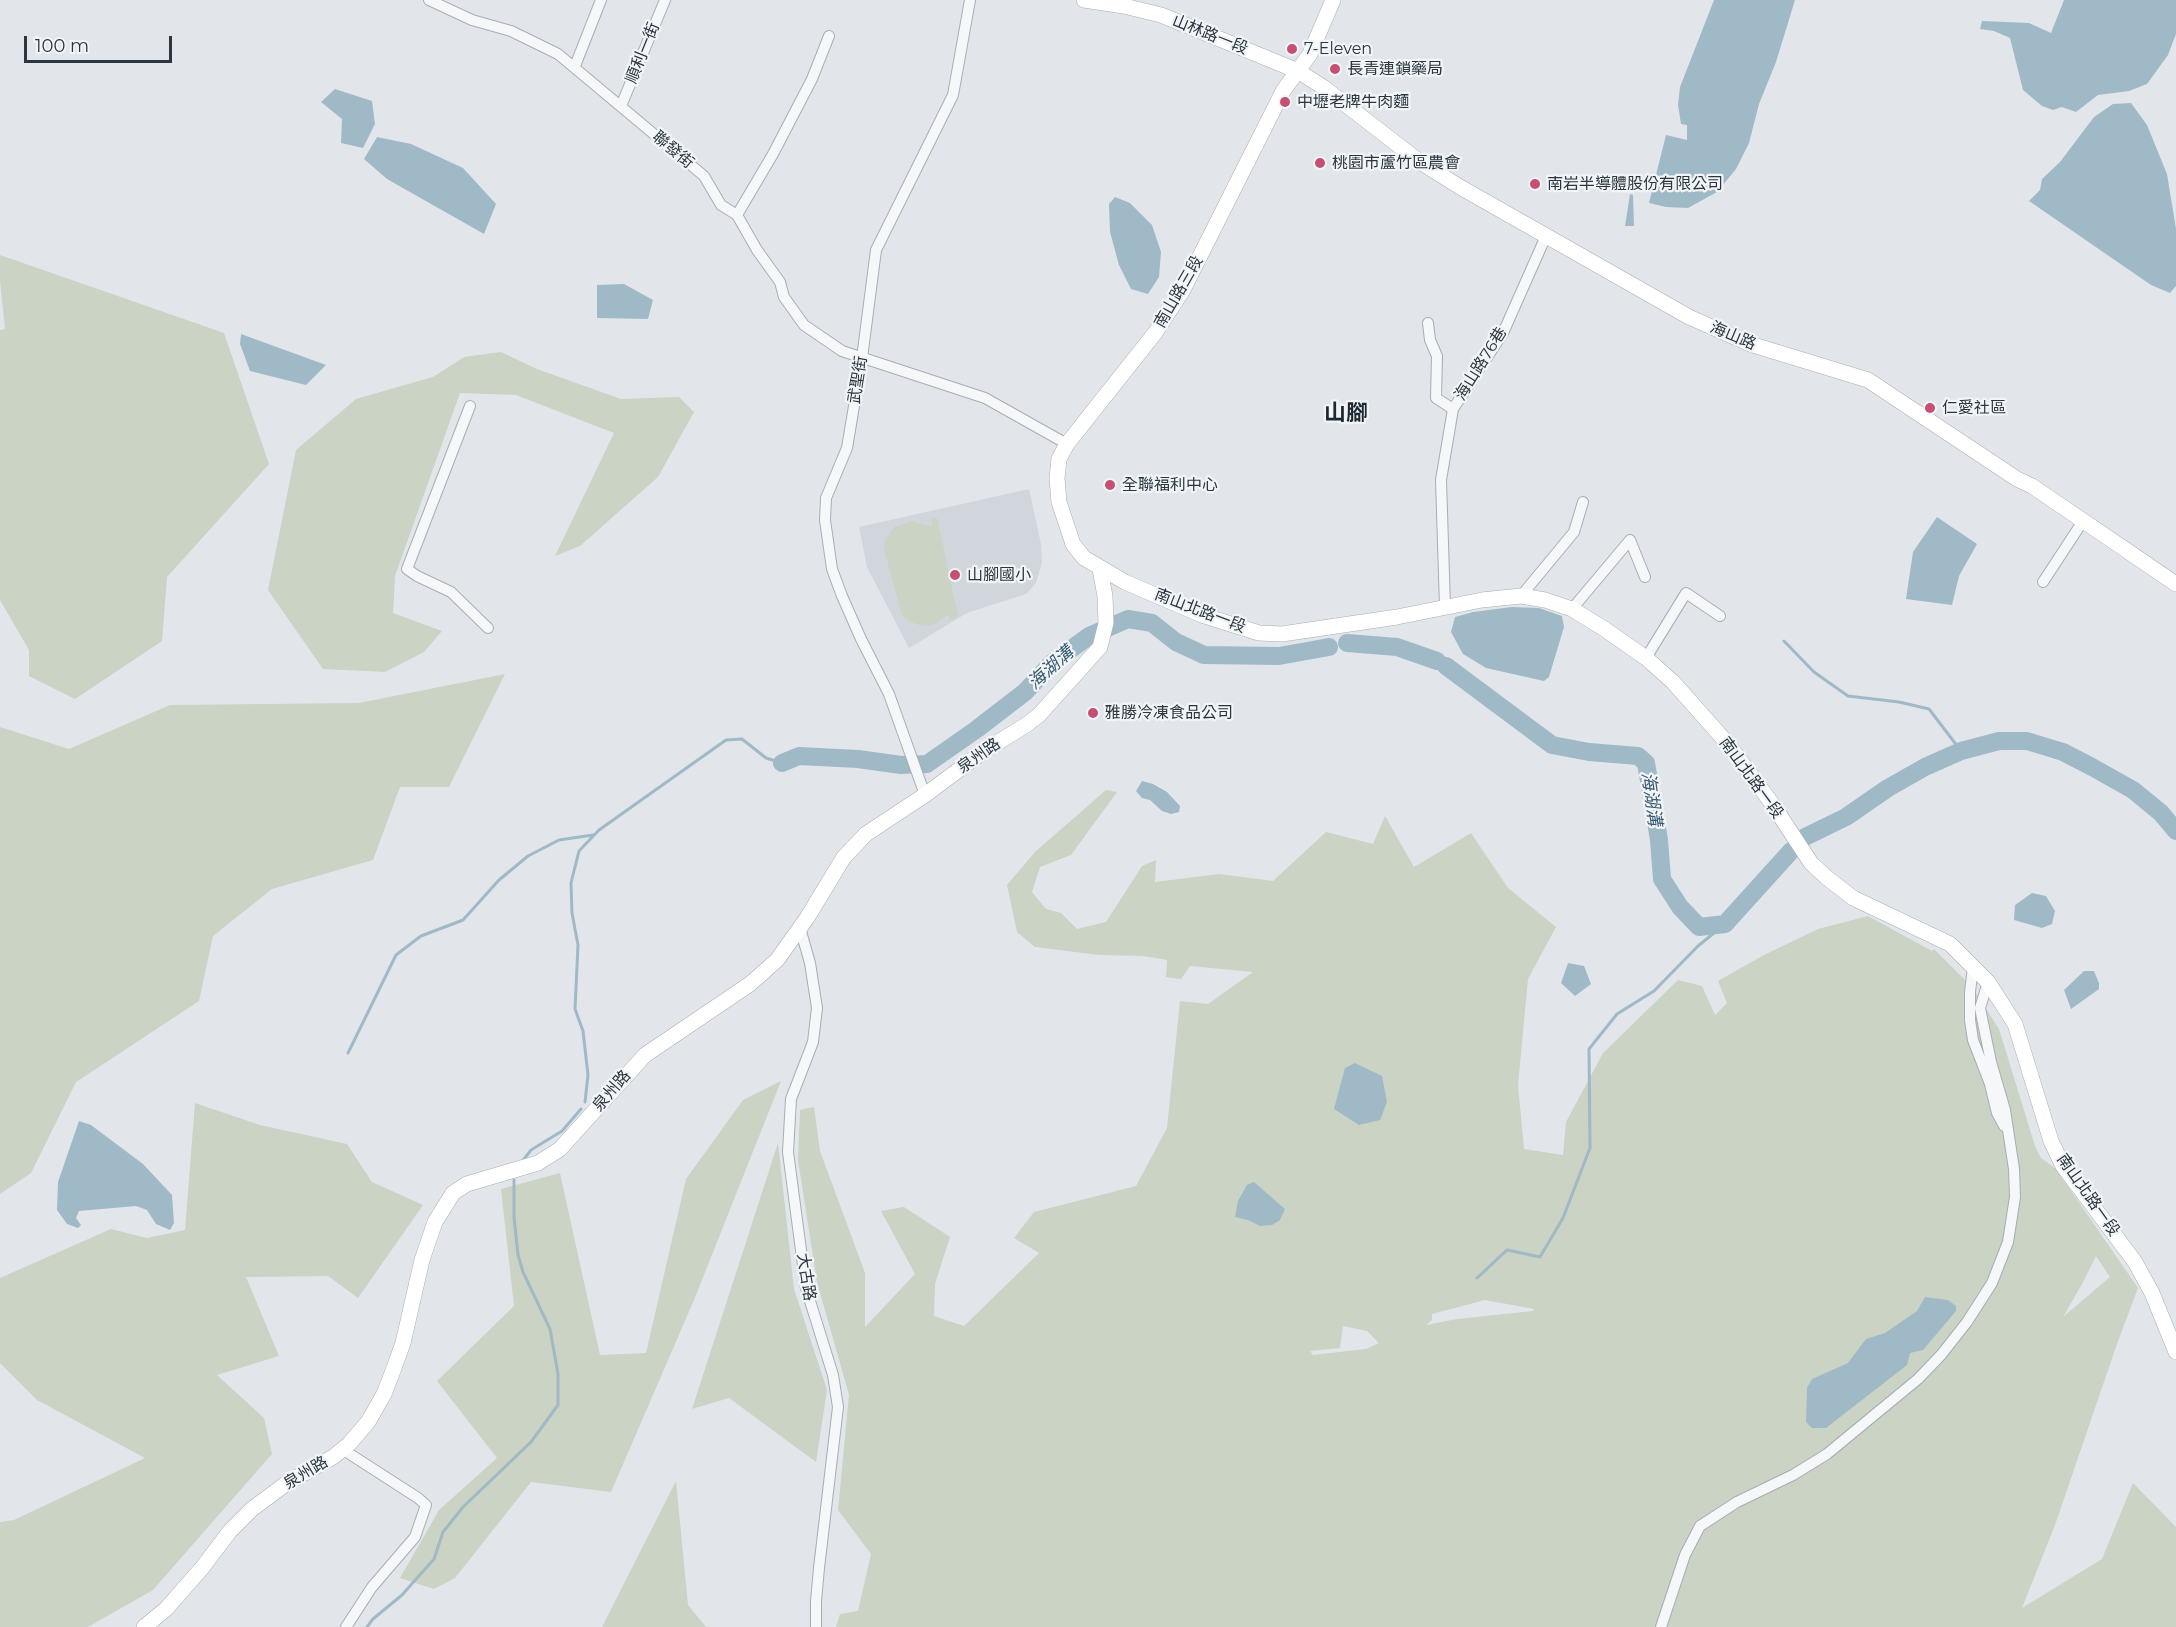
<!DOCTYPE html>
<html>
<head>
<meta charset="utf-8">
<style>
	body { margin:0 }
	#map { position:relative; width:2176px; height:1627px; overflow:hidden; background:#e2e6ea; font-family:Montserrat,sans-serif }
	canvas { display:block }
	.scale { position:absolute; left:24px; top:36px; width:148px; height:27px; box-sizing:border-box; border:3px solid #2b3641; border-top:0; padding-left:8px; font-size:18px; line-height:21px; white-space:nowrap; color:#2b3641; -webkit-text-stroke:4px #f2f5f7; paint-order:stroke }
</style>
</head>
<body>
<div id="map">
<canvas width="2176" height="1627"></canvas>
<div class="scale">100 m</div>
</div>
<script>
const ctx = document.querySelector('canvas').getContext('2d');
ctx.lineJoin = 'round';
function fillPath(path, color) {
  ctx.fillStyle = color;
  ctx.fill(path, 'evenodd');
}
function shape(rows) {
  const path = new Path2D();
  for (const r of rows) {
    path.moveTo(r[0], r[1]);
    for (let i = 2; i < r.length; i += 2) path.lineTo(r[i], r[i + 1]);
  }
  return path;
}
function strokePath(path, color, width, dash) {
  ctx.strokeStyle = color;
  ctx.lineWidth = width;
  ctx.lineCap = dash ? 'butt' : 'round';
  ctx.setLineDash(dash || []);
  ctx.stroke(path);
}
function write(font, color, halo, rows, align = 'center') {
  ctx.font = font + ' Montserrat,"Noto Sans TC",sans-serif';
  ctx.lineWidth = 4.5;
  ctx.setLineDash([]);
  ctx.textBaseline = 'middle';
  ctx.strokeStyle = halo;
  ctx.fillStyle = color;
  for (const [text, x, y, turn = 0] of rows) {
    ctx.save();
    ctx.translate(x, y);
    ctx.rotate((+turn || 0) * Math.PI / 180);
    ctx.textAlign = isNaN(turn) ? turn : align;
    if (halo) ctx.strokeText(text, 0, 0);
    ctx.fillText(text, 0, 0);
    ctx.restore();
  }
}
fillPath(shape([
	[1029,489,1041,544,1042,562,1036,583,1026,594,967,613,909,648,867,567,859,527]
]), '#d1d6dc');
fillPath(shape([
	[0,255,224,333,269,464,167,577,162,641,75,699,29,676,29,650,0,600,0,330,5,329,0,281],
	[501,352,537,369,621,399,679,397,694,412,658,477,580,546,555,556,614,433,516,395,460,393,395,576,393,613,442,631,424,652,385,672,323,669,268,590,296,450,356,399,433,377,464,357],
	[931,518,937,518,958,616,950,620,948,614,937,623,929,626,919,625,908,621,902,615,884,549,885,541,894,527,912,521,932,527],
	[505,674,449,787,400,787,373,860,272,889,213,936,199,1001,76,1082,31,1173,0,1194,0,727,69,749,170,705,359,703],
	[1106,790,1117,792,1071,855,1040,867,1032,892,1046,909,1061,913,1077,929,1106,922,1142,866,1156,860,1155,882,1219,874,1273,881,1326,832,1373,844,1385,816,1414,867,1471,833,1508,888,1556,927,1528,979,1518,1085,1524,1149,1563,1155,1566,1122,1603,1053,1678,980,1702,986,1715,1015,1727,1003,1718,981,1762,956,1818,929,1868,916,1932,951,1934,949,1972,987,1999,1029,2035,1146,2041,1158,2056,1169,2138,1288,2117,1344,2055,1525,2022,1608,2102,1559,2133,1483,2176,1527,2176,1627,836,1627,840,1614,858,1611,871,1554,838,1510,849,1395,817,1282,798,1160,800,1110,814,1107,820,1151,865,1273,865,1327,915,1274,881,1211,904,1207,950,1237,935,1284,934,1316,964,1326,1039,1253,1014,1238,1034,1212,1136,1186,1167,1128,1180,1001,1208,1004,1253,972,1190,966,1181,979,1166,977,1167,960,1143,956,1099,955,1035,947,1017,932,1007,885,1035,852],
	[2096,1256,2110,1277,2063,1317,2082,1284],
	[1485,1300,1534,1309,1533,1311,1457,1319,1426,1325,1432,1320,1432,1314],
	[1343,1326,1367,1331,1379,1343,1366,1349,1313,1355,1310,1351,1340,1348],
	[781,1081,694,1300,611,1492,531,1482,455,1578,434,1589,400,1578,439,1510,497,1458,437,1381,514,1306,501,1189,560,1173,600,1355,646,1353,686,1179,743,1100],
	[195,1103,260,1125,347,1144,372,1182,423,1205,358,1298,328,1276,246,1277,279,1356,217,1375,264,1418,272,1454,153,1590,88,1627,0,1627,0,1522,14,1520,145,1458,37,1400,0,1363,0,1278,111,1229,147,1238,185,1230],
	[778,1143,794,1289,827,1390,816,1462,729,1398,692,1409],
	[676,1481,688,1605,706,1627,602,1627]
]), '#cad3c4');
fillPath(shape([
	[1714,0,1795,0,1776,62,1759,104,1749,143,1736,169,1717,192,1688,208,1666,207,1649,203,1666,135,1687,140,1687,125,1681,124,1678,105,1680,87],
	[2064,0,2176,0,2176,34,2168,55,2147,84,2129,91,2098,95,2076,112,2062,107,2053,110,2042,106,2023,90,2010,38,1994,31,1980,29,1982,21,2029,23,2051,33],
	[335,89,372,101,375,124,363,148,341,143,342,119,321,102],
	[2131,103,2147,125,2167,174,2176,229,2176,286,2170,293,2151,285,2029,201,2040,190,2042,179,2060,162,2094,117,2113,104],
	[377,137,411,144,463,168,496,204,484,234,387,179,364,159],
	[1630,194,1633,195,1634,226,1625,226],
	[1115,197,1130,203,1152,225,1161,252,1159,277,1148,294,1131,289,1119,265,1110,232,1109,204],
	[624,284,653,300,648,319,597,318,597,285],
	[241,334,326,365,306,385,250,371,240,344],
	[1937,517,1977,544,1959,576,1952,605,1906,599,1913,552],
	[1512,607,1539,608,1562,616,1564,627,1549,677,1544,681,1486,668,1463,654,1451,632,1455,617,1473,612],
	[1142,781,1153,784,1167,792,1180,806,1179,812,1171,814,1162,811,1150,800,1142,798,1136,791],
	[2032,893,2046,896,2055,911,2052,924,2042,928,2014,920,2015,905],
	[1568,963,1584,966,1591,984,1575,996,1561,983],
	[2084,971,2094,971,2099,983,2099,989,2071,1009,2064,990],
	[1355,1063,1382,1076,1387,1102,1380,1120,1359,1125,1334,1109,1345,1068],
	[79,1121,91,1125,143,1164,172,1195,174,1223,170,1230,156,1224,147,1210,136,1206,79,1211,76,1218,81,1225,78,1228,67,1224,57,1210,58,1182],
	[1254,1182,1285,1209,1280,1220,1272,1225,1260,1226,1248,1220,1235,1217,1238,1201,1247,1185],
	[1925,1297,1948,1300,1956,1306,1956,1311,1923,1350,1910,1353,1907,1365,1826,1428,1812,1428,1806,1422,1807,1388,1812,1379,1848,1363,1866,1339,1885,1333,1917,1311]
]), '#a0b9c7');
strokePath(shape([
	[1784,641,1814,672,1848,696,1899,702,1929,709,1961,751],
	[348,1053,396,955,421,936,463,920,499,880,528,856,559,840,593,835],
	[585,1102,588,1075,583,1031,575,1009,578,945,572,913,571,883,579,851,599,830,726,740,742,739,766,758,782,763],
	[521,1163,531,1150,562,1131,581,1109],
	[1477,1278,1507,1250,1540,1257,1563,1218,1590,1148,1589,1049,1617,1014,1654,991,1698,946,1725,924],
	[367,1627,373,1619,402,1595,434,1559,443,1532,463,1507,531,1442,558,1405,558,1374,550,1329,523,1272,518,1255,514,1217,514,1180]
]), '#a0b9c7', 3);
strokePath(shape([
	[1347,643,1397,647,1437,661],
	[1446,666,1552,745,1589,752,1638,756,1646,763,1659,840,1662,879,1680,907,1699,927,1725,924,1791,851],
	[782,763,799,756,858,759,901,765,927,764,977,729,1025,692,1052,663,1089,636,1128,619,1152,623,1176,642,1204,655,1279,656,1329,647],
	[1805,837,1846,817,1888,788,1925,767,1961,751,1999,741,2027,741,2063,752,2092,767,2133,790,2161,813,2176,831]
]), '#a0b9c7', 18);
const street = shape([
	[429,0,472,20,511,31,558,54,704,176,721,205,737,215,757,250,780,282,784,297,804,325,842,351,985,398,1067,444],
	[575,66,601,0],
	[621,106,665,0],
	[737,215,773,154,812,79,829,36],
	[1428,323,1430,340,1437,356,1436,398,1453,409],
	[470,406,407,569,417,576,451,592,488,628],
	[2043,582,2083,521],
	[1521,596,1574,532,1583,502],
	[1445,607,1441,480,1453,409,1503,333,1546,236],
	[1572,609,1630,540,1645,577],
	[1646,658,1686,593,1720,616],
	[925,795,889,694,861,639,842,596,832,569,825,520,826,498,847,448,862,358,876,250,953,95,970,0],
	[800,928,810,963,817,1008,813,1042,791,1099,788,1152,806,1288,833,1375,838,1407,819,1568,816,1601,816,1627],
	[1973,967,1970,992,1970,1020,1973,1040,1990,1084,1997,1113,2004,1126],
	[342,1449,418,1498,426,1505,415,1537,372,1587,346,1627],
	[1661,1627,1685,1555,1700,1526,1737,1502,1793,1475,1827,1454,1918,1379,1941,1355,1967,1322,1992,1283,2008,1242,2015,1197,2014,1169,2005,1110,1991,1062,1980,1008,1988,982]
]);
const secondary = shape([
	[1084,0,1124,6,1161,15,1298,71,1323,87,1420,162,1460,187,1689,317,1750,344,1868,380,2017,479,2032,486,2176,584],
	[1333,0,1310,54,1283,91,1183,290,1155,333,1067,444,1059,459,1057,478,1059,502,1073,544,1084,558,1125,582,1202,615,1259,633,1282,634,1397,617,1482,600,1521,596,1545,600,1572,609,1603,628,1646,658,1673,682,1728,744,1773,805,1811,863,1826,877,1853,898,1950,944,1988,982,2015,1024,2051,1141,2063,1166,2135,1262,2152,1293,2176,1352],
	[144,1627,166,1609,202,1568,230,1531,252,1509,287,1483,333,1457,349,1444,368,1422,384,1394,394,1368,403,1343,422,1260,435,1222,453,1193,467,1184,538,1163,560,1149,645,1055,750,984,777,960,807,918,844,857,866,834,925,795,984,751,1026,725,1039,715,1100,647,1106,623,1105,596,1100,569]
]);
strokePath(street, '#a7aeb4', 12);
strokePath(secondary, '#a7aeb4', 16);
strokePath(street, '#f5f7f8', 10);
strokePath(secondary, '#fff', 15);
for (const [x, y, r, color] of [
	[1292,49,6,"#c65073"],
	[1335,69,6,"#c65073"],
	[1285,102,6,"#c65073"],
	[1320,163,6,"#c65073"],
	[1535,184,6,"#c65073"],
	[1930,408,6,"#c65073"],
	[1110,485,6,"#c65073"],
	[955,575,6,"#c65073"],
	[1093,713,6,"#c65073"]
]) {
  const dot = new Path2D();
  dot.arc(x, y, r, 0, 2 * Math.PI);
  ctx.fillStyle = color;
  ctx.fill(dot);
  strokePath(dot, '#f2f5f7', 2);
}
write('16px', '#2b3641', '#f2f5f7', [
	["山林路一段",1210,35,22],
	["順利一街",643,53,-68],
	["聯發街",673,150,40],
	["南山路三段",1179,292,-60],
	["海山路",1733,336,23],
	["海山路76巷",1481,364,-58],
	["武聖街",858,380,-81],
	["南山北路一段",1200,611,21],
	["泉州路",979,756,-35],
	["南山北路一段",1751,778,54],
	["泉州路",612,1091,-49],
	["南山北路一段",2088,1195,55],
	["大古路",806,1277,81],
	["泉州路",306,1473,-31]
]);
write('16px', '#2b3641', '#f2f5f7', [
	["7-Eleven",1304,49],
	["長青連鎖藥局",1347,69],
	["中壢老牌牛肉麵",1297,102],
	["桃園市蘆竹區農會",1332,163],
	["南岩半導體股份有限公司",1547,184],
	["仁愛社區",1942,408],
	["全聯福利中心",1122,485],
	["山腳國小",967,575],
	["雅勝冷凍食品公司",1105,713]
], 'left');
write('italic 18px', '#385a72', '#f2f5f7', [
	["海湖溝",1051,668,-42],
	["海湖溝",1651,799,82]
]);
write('bold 22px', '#1d2732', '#f2f5f7', [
	["山腳",1346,414]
]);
</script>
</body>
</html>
